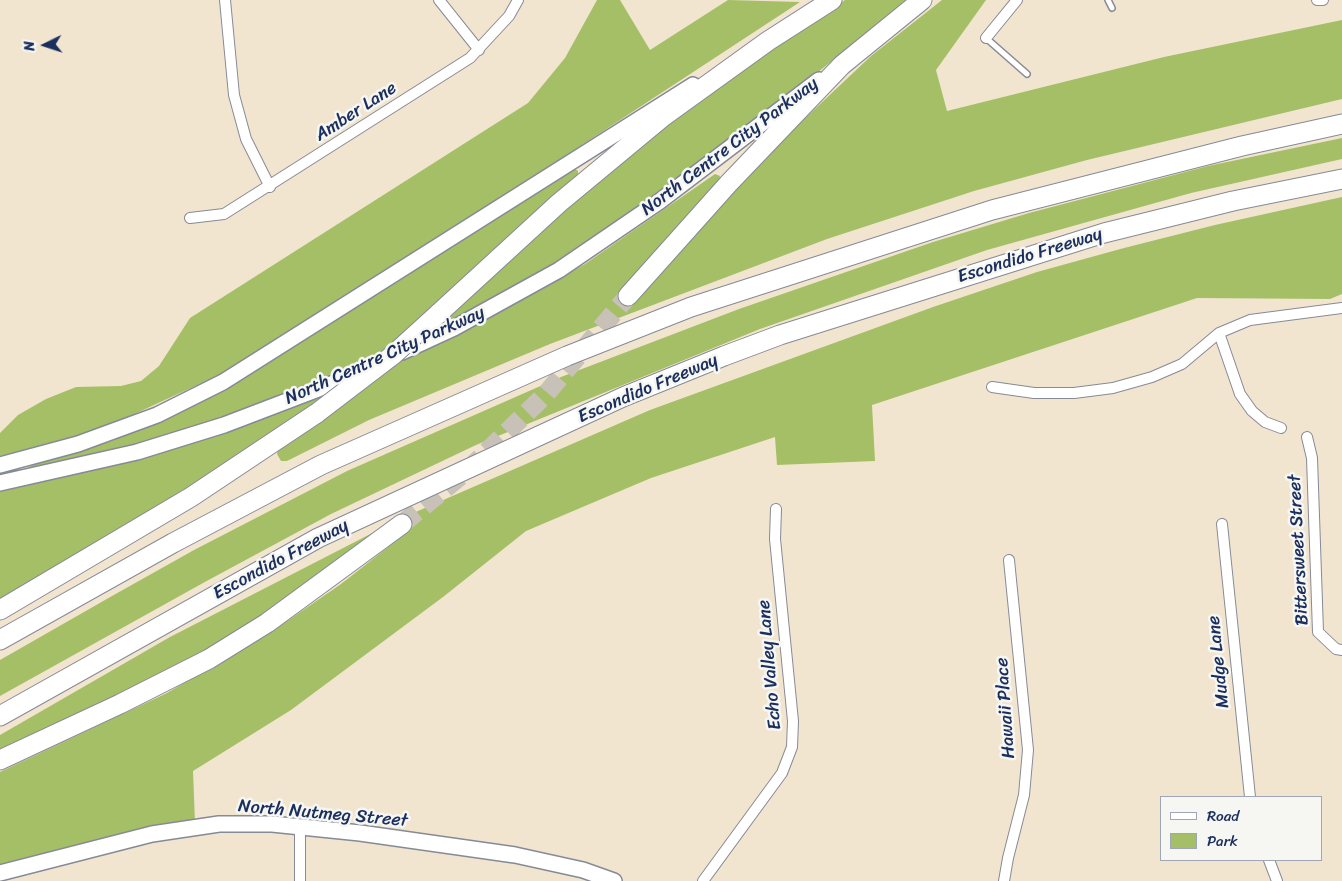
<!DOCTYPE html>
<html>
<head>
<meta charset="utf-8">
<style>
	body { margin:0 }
	#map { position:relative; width:1342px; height:881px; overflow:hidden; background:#f2e5cf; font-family:Sriracha,sans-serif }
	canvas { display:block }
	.legend { position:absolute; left:1160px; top:796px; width:162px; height:65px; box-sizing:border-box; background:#f6f6f2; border:1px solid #9ea6b7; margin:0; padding:6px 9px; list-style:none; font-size:15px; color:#1b2f5e }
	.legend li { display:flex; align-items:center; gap:10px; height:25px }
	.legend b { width:25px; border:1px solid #9ea6b7 }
	.north { position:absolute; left:20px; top:20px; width:50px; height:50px; -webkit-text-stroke:4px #f6f6f2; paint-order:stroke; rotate:266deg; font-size:14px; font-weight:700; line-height:20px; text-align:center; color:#1b2f5e }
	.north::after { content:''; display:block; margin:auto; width:18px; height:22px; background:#1b2f5e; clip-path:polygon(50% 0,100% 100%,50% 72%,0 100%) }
</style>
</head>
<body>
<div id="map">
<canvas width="1342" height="881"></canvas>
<ul class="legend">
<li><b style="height:6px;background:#fff"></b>Road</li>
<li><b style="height:14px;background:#a4bf66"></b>Park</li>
</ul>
<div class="north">N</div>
</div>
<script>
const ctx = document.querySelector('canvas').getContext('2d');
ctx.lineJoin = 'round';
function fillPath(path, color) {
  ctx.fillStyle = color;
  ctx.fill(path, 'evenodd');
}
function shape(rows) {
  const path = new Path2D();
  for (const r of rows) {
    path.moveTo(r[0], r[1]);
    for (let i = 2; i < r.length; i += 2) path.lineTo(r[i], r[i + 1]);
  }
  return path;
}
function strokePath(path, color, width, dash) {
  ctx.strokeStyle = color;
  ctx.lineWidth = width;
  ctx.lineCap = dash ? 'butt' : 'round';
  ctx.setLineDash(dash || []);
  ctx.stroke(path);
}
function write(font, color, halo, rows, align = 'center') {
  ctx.font = font + ' Sriracha,sans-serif';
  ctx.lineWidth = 5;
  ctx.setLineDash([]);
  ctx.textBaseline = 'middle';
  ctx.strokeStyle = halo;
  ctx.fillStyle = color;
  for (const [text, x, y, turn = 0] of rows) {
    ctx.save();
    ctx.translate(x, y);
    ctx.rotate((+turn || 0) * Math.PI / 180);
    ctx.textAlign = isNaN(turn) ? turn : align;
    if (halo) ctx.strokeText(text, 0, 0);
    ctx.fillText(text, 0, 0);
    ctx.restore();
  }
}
fillPath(shape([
	[597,0,620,0,650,50,728,0,800,2,530,179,232,369,117,422,69,439,0,456,0,433,18,415,46,399,76,387,121,386,141,381,159,366,190,318,528,103,565,58],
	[845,0,907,0,775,107,669,188,574,251,476,309,443,327,330,379,252,409,171,436,15,474,41,461,112,441,226,388,567,172,575,169,578,171,578,176,444,320,539,235,586,187,681,110],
	[942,0,986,0,936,70,947,111,1164,57,1342,20,1342,99,1087,160,974,191,827,239,550,344,369,420,287,461,281,461,277,454,278,450,322,421,206,476,0,604,0,492,120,463,195,442,257,419,471,327,585,264,715,174,720,176,719,181,694,211,617,296,634,302,765,156,871,56],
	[1342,138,1342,159,1191,193,987,250,760,329,476,445,331,514,203,583,0,696,0,660,112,596,194,550,347,471,561,377,739,309,933,242,1029,213,1208,166],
	[1342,197,1342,294,1330,299,1197,298,872,405,875,461,777,465,775,437,651,478,526,531,443,597,291,710,193,771,195,823,0,867,0,772,167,693,280,626,341,584,410,530,409,525,395,521,650,410,933,307,1037,272,1124,248,1215,225],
	[384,527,356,551,206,654,0,754,0,735,170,637]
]), '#a4bf66');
strokePath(shape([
	[402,524,469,469,546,394,628,296]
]), '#c7c1b8', 19, [19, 9]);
const lane = shape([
	[1108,0,1112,8],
	[986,38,1027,74]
]);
const street = shape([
	[225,0,234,95,246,139,270,187],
	[439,0,479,50],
	[1317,0,1323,0],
	[986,38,1017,0],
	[190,218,224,214,470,58,509,16,518,0],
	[1219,333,1240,394,1252,411,1265,422,1281,428],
	[992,387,1034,393,1074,393,1113,388,1152,377,1182,364,1219,333,1250,320,1342,308],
	[1307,437,1312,458,1318,632,1336,649,1342,650],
	[1222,524,1250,797],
	[1269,860,1277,881],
	[300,881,300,827],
	[703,881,782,773,792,747,793,721,775,539,776,509],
	[1004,881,1008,858,1024,795,1028,750,1009,560]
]);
const secondary = shape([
	[402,352,454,328,559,270,660,201,819,80],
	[0,465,78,444,157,415,223,382,693,85],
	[0,483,137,452,224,425,334,383,370,367],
	[0,873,152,834,219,824,272,824,360,833,515,855,583,870,614,881]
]);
const highway = shape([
	[628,296,729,183,842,65,922,0],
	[438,314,559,203,664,116,768,41,832,0],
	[0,610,191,497,317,413],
	[0,640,173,543,321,465,567,356,691,307,992,210,1242,146,1342,124],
	[0,716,318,538,623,397,724,356,780,335,1104,233,1233,201,1342,179],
	[0,760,120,704,209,659,267,623,402,524]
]);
strokePath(lane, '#868a96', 8);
strokePath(street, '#868a96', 12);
strokePath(secondary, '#868a96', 18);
strokePath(highway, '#868a96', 21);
strokePath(lane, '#fff', 5);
strokePath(street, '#fff', 10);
strokePath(secondary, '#fff', 15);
strokePath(highway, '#fff', 19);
const highwayBridge = shape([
	[317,413,393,355,438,314]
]);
strokePath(highwayBridge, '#868a96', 21, []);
strokePath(highwayBridge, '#fff', 19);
write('18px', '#1b2f5e', '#f6f6f2', [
	["Amber Lane",356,112,-33],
	["North Centre City Parkway",730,147,-37],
	["Escondido Freeway",1030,256,-17],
	["North Centre City Parkway",385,356,-24],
	["Escondido Freeway",648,389,-23],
	["Bittersweet Street",1299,550,-93],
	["Escondido Freeway",281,560,-28],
	["Mudge Lane",1219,662,-96],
	["Echo Valley Lane",770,665,-95],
	["Hawaii Place",1006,708,-94],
	["North Nutmeg Street",323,814,5]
]);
</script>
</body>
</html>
